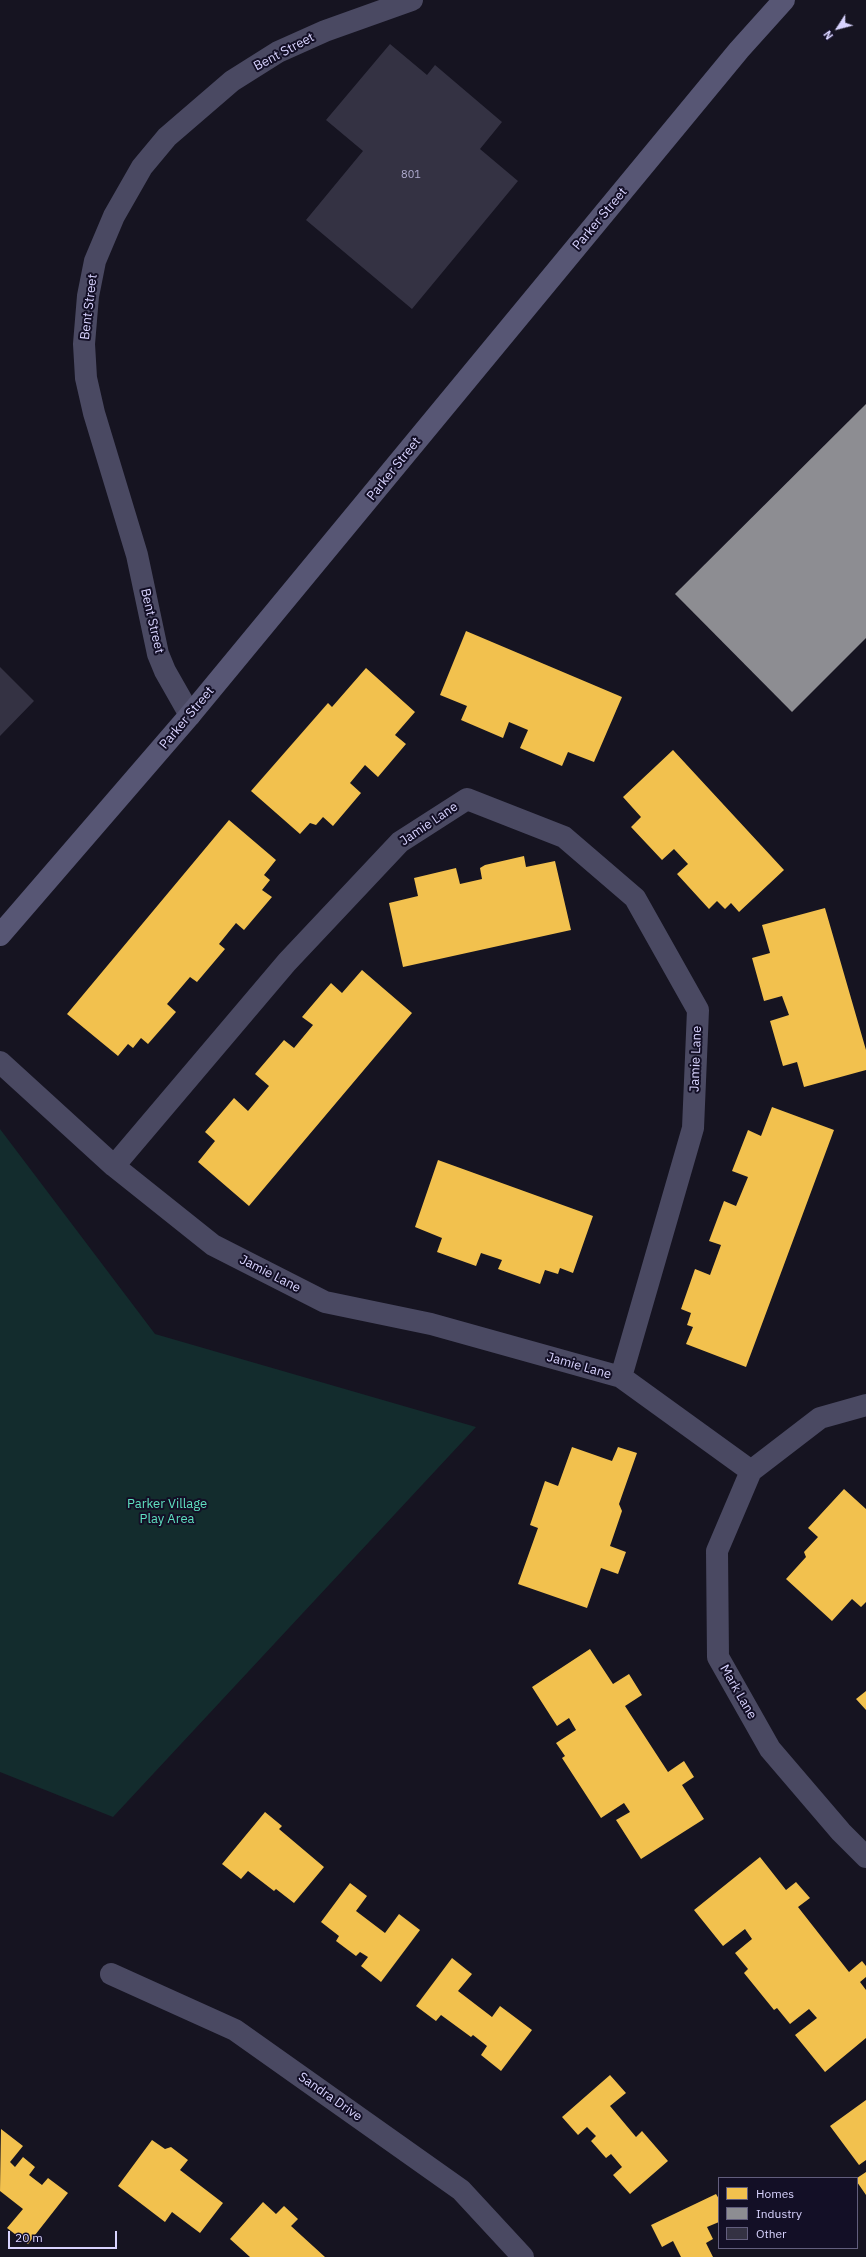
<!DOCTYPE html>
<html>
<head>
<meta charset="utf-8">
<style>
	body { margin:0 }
	#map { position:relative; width:866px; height:2257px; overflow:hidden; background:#161421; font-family:"IBM Plex Sans",sans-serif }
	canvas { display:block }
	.legend { position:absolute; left:718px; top:2177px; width:140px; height:72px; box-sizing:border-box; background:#130f26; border:1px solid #625e7d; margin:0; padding:5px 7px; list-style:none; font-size:12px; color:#d9d4ff }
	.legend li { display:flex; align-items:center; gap:8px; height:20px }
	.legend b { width:20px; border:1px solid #625e7d }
	.north { position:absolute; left:818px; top:8px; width:40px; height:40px; -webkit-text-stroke:3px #130f26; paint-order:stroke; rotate:234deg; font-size:11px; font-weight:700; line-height:16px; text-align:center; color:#d9d4ff }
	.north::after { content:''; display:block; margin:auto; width:14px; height:18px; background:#d9d4ff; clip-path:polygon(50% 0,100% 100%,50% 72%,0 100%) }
	.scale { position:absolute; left:8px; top:2231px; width:109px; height:18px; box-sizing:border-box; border:2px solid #d9d4ff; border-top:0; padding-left:5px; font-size:12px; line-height:14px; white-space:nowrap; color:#d9d4ff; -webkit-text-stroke:3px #130f26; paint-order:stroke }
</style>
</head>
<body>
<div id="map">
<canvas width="866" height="2257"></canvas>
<ul class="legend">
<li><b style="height:11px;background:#f2c14e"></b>Homes</li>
<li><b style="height:11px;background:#8d8d92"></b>Industry</li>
<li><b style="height:11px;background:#343243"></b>Other</li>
</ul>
<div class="north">N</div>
<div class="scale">20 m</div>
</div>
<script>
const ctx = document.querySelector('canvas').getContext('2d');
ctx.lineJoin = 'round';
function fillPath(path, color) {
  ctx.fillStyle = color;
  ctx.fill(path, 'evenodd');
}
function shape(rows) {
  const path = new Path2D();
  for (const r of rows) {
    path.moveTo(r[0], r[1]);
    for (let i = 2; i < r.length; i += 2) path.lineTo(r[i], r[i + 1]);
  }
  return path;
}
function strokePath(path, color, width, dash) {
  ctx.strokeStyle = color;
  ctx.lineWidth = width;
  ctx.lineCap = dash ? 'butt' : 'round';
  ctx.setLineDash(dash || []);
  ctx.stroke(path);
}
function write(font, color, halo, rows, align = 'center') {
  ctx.font = font + ' "IBM Plex Sans",sans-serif';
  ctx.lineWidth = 4;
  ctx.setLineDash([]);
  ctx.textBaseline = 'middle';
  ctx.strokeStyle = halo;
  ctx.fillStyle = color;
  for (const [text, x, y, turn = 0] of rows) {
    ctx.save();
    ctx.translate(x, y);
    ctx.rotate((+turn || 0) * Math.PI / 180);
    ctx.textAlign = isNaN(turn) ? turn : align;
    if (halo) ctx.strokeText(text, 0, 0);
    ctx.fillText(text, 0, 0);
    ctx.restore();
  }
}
fillPath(shape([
	[0,1129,155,1334,476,1427,113,1817,0,1772]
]), '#132c2d');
fillPath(shape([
	[466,631,622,697,594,762,568,752,562,766,520,748,528,730,509,722,503,738,461,720,467,706,440,695],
	[366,668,415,712,395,735,406,744,378,777,365,765,350,783,361,793,333,826,323,817,316,825,310,823,300,834,251,791,328,703,332,707],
	[673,750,784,870,739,912,731,903,725,909,717,901,709,909,677,874,688,864,674,849,662,860,631,827,641,817,623,797],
	[229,820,276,860,264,875,270,880,262,890,272,897,244,930,236,923,219,944,225,949,197,982,190,977,167,1004,176,1012,148,1044,141,1038,133,1048,128,1044,118,1056,67,1014],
	[524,856,526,867,555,861,571,930,403,967,389,903,418,896,414,878,456,868,460,884,482,879,480,868,485,865],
	[825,908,866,1050,866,1070,804,1087,797,1062,783,1066,770,1021,789,1015,782,996,764,1001,752,958,770,953,762,925],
	[362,970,412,1013,249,1206,198,1162,215,1141,205,1132,234,1098,248,1111,269,1086,255,1074,284,1040,294,1048,313,1025,302,1017,331,983,342,993],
	[772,1107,834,1130,746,1367,686,1344,693,1327,687,1325,691,1313,681,1309,695,1269,710,1275,721,1245,709,1241,724,1201,736,1206,748,1177,732,1171,748,1130,761,1136],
	[438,1160,593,1216,573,1273,560,1268,558,1274,545,1270,540,1284,498,1269,502,1260,481,1253,476,1266,437,1252,442,1238,415,1227],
	[572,1447,612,1461,618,1447,637,1453,619,1504,622,1511,610,1546,626,1552,618,1574,601,1568,587,1608,518,1584,538,1528,530,1525,545,1481,558,1486],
	[844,1489,866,1509,866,1602,861,1607,852,1599,832,1621,786,1579,806,1557,804,1552,818,1537,808,1528],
	[590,1649,613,1684,629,1674,642,1695,625,1706,668,1772,684,1761,694,1777,682,1785,704,1819,641,1859,616,1820,630,1812,624,1803,601,1818,562,1758,565,1756,556,1743,576,1730,569,1718,557,1726,532,1687],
	[866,1691,866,1710,856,1699],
	[265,1812,282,1826,279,1829,324,1867,294,1903,276,1889,274,1891,248,1871,241,1879,222,1864],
	[760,1857,786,1890,796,1882,810,1898,798,1907,849,1972,862,1961,866,1966,866,1977,860,1982,866,1990,866,2038,825,2072,795,2035,817,2018,809,2009,790,2024,777,2008,774,2010,744,1973,748,1969,735,1953,752,1939,745,1929,723,1946,694,1910],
	[350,1883,367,1896,356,1911,385,1933,399,1914,420,1930,381,1982,361,1966,368,1957,360,1952,356,1956,336,1941,339,1936,321,1922],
	[452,1958,472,1974,458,1991,492,2017,500,2006,532,2030,501,2071,481,2055,487,2046,473,2035,471,2037,441,2015,436,2021,416,2006],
	[610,2075,626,2093,610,2106,636,2137,642,2131,668,2161,630,2194,613,2175,622,2167,611,2154,606,2158,591,2141,596,2136,587,2127,578,2135,562,2117],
	[866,2100,866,2160,859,2165,830,2126],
	[1,2129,23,2146,10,2162,15,2167,23,2157,35,2167,29,2175,42,2185,48,2178,68,2193,28,2244,7,2228,23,2209,0,2191],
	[152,2140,165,2149,171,2147,188,2160,180,2170,223,2203,200,2233,172,2212,165,2222,118,2186],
	[866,2172,866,2195,857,2182,857,2178],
	[716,2194,719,2199,719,2222,707,2227,713,2239,706,2243,713,2257,681,2257,673,2241,662,2247,651,2225],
	[263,2202,276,2214,284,2206,298,2219,291,2226,325,2257,250,2257,230,2239]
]), '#f2c14e');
fillPath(shape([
	[866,404,866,638,792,712,675,594]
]), '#8d8d92');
fillPath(shape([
	[390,44,427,75,435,65,502,122,480,149,518,181,412,309,306,220,363,151,326,120],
	[0,667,34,701,0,736]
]), '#343243');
strokePath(shape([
	[190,715,165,671,158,654,137,555,94,413,86,378,84,344,88,296,95,261,114,216,142,167,167,137,232,81,278,52,325,31,412,0],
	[0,1062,114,1166,213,1245,325,1302,431,1324,621,1377,693,1128,698,1010,635,898,564,837,467,799,400,842,287,962,114,1166],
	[621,1377,751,1471],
	[866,1405,820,1418,751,1471,717,1551,718,1657,770,1749,841,1832,866,1857],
	[111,1974,235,2030,461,2190,523,2257]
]), '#4a4962', 22);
strokePath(shape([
	[0,935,190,715,739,50,784,0]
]), '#575674', 22);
write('11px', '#b0acd0', null, [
	["801",411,175]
]);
write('13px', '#d9d4ff', '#130f26', [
	["Bent Street",284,52,-28],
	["Parker Street",600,219,-50],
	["Bent Street",89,307,-83],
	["Parker Street",394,469,-51],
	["Bent Street",152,621,77],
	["Parker Street",187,718,-50],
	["Jamie Lane",429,824,-34],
	["Jamie Lane",696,1059,-88],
	["Jamie Lane",270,1274,27],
	["Jamie Lane",579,1366,16],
	["Mark Lane",738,1692,60],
	["Sandra Drive",330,2097,35]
]);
write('13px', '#5fe0c0', '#130f26', [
	["Parker Village",167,1504],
	["Play Area",167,1519]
]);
</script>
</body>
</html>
